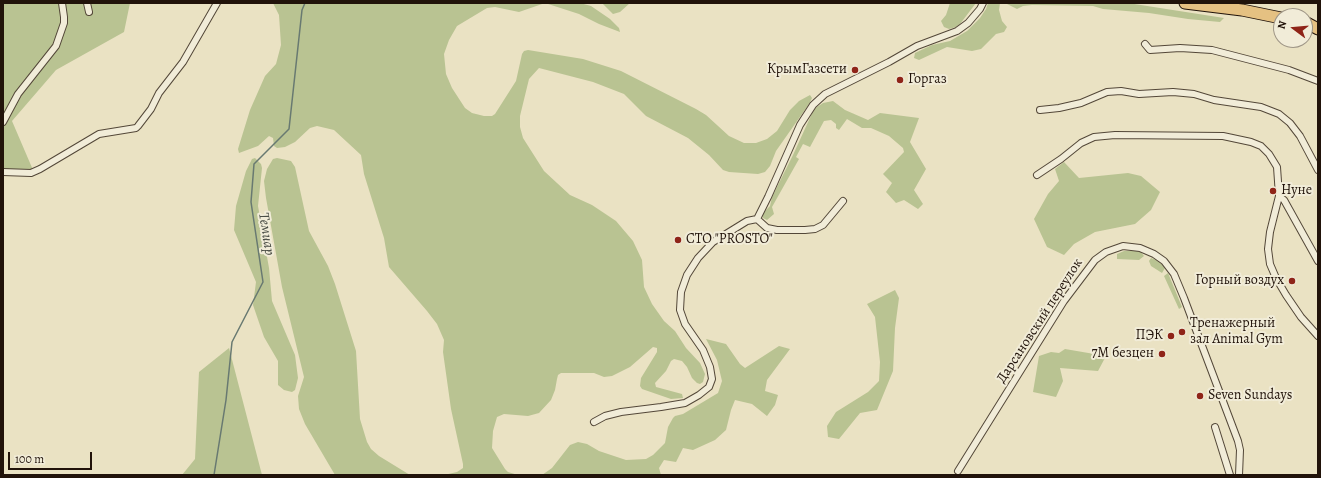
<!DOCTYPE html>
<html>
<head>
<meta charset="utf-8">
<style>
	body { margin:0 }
	#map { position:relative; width:1321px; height:478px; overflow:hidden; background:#eae2c3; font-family:Alegreya,serif }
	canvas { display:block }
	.frame { position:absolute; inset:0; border:4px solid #21130a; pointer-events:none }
	.north { position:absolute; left:1273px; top:8px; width:40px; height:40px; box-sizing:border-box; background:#f1ecd8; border:1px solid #9e9586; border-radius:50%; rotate:286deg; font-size:11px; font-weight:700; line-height:16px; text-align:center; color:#21130a }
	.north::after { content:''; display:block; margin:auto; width:14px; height:18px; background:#8f2418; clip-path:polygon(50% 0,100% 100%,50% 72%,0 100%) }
	.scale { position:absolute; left:8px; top:452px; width:84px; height:18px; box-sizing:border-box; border:2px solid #21130a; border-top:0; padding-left:5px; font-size:12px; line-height:14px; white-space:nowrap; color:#21130a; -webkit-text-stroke:3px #f1ecd8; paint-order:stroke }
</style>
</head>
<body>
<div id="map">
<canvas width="1321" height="478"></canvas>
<div class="frame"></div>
<div class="north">N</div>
<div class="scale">100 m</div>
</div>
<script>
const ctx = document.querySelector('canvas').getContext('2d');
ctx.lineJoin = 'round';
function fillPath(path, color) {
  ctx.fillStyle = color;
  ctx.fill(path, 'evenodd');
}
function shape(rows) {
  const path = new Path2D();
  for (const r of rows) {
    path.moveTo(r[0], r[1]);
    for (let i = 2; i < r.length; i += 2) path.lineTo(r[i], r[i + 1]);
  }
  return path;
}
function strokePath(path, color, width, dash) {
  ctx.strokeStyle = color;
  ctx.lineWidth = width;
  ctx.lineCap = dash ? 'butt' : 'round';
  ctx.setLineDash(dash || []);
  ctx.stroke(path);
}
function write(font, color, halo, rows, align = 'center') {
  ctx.font = font + ' Alegreya,serif';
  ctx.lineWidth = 4;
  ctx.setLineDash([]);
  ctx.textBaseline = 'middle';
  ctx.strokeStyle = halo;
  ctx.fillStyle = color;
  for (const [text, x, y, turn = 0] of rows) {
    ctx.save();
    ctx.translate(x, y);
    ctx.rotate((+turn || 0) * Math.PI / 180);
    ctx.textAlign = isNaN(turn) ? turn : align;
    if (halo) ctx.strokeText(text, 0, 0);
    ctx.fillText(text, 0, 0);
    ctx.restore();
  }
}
fillPath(shape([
	[3,3,130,3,124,32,56,70,12,121,33,170,3,169],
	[273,3,580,3,591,6,610,19,619,28,620,32,599,24,579,14,545,3,519,12,495,7,487,8,457,26,449,40,444,54,446,74,452,88,465,108,472,113,484,116,492,116,495,114,516,81,522,54,524,51,528,50,583,59,621,71,696,109,706,115,729,136,744,143,756,143,767,139,777,131,790,110,799,101,810,95,812,98,809,104,776,151,770,166,765,172,758,174,729,172,723,170,709,155,688,138,646,116,624,94,593,82,539,68,529,79,520,116,520,127,523,138,544,171,570,195,592,205,616,221,633,241,642,260,644,287,652,304,664,321,675,331,686,348,700,363,705,374,703,382,700,384,697,383,692,378,687,367,682,361,674,359,671,361,666,371,655,383,656,387,682,394,683,398,671,399,642,389,640,386,641,378,657,352,657,348,653,347,630,367,612,376,604,377,594,373,561,373,558,375,557,379,555,390,551,400,539,413,528,416,504,414,497,417,493,431,492,448,505,469,508,472,518,475,444,475,457,472,463,468,463,464,451,409,443,352,444,340,437,324,427,311,389,267,384,238,364,174,361,155,334,130,317,126,310,128,295,142,285,147,277,148,274,146,273,138,269,136,258,146,239,153,238,149,250,110,265,76,276,64,281,45,279,15],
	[602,3,630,3,620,12,613,14],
	[950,3,976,3,960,24,956,27,949,29,944,27,941,21,946,15],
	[988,3,1000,3,999,10,1002,21,1007,27,1004,32,996,34,981,49,972,51,947,47,919,60,914,58,915,53,932,45,950,41,967,31,980,18,986,9],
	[1005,3,1128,3,1224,18,1220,22,1188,19,1149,13,1103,9,1093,6,1032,5,1023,6,1017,9],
	[833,101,845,110,868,120,880,113,919,118,910,142,926,169,914,190,923,204,918,209,904,200,896,203,886,192,892,183,883,174,904,152,903,148,889,136,871,128,862,128,847,119,839,130,836,128,836,124,831,120,824,121,810,147,803,144,796,157,799,159,772,207,774,214,767,220,763,218,762,214,770,206,772,197,793,155,814,109,823,103],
	[255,158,261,164,262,168,258,206,269,268,272,301,295,355,298,378,295,390,292,392,284,390,278,385,278,361,264,337,253,305,256,282,234,230,236,206,246,171,252,159],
	[277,158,291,161,295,167,309,231,328,266,335,284,356,351,360,419,367,442,371,449,379,456,410,475,335,475,305,424,299,409,298,396,304,377,282,287,266,198,264,181,267,169,273,159],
	[1064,162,1079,178,1128,173,1141,176,1160,192,1151,210,1135,224,1095,232,1074,244,1064,255,1047,247,1034,219,1048,194,1059,181,1055,169],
	[1124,251,1140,251,1144,256,1139,260,1117,259,1117,254],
	[1151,258,1159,261,1165,268,1162,273,1151,266,1149,261],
	[1168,273,1182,307,1179,309,1164,276],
	[895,290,899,298,895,328,893,371,877,410,860,413,839,439,828,437,827,426,836,412,868,392,879,381,880,362,875,317,867,304],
	[706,339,726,344,740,364,745,368,779,346,790,349,767,380,765,391,778,395,775,405,767,416,752,404,735,400,731,410,726,430,715,440,693,450,683,448,676,462,664,460,659,468,661,475,542,475,552,468,570,445,578,442,587,444,599,451,626,460,646,459,653,455,665,443,668,427,673,418,675,416,683,414,718,393,722,381,717,360],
	[229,348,262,475,182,475,195,459,199,372],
	[1065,349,1106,356,1098,371,1060,368,1063,381,1056,397,1033,392,1039,356,1051,352,1059,353]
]), '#b9c392');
strokePath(shape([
	[214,475,226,400,232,342,263,282,251,202,254,164,289,129,302,10,305,3]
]), '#687971', 1.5);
const street = shape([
	[87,3,89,12],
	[1145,44,1150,50,1180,48,1212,50,1289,70,1318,81],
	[1040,110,1059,108,1081,103,1107,92,1121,91,1139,94,1173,92,1194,94,1214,100,1261,107,1279,114,1290,123,1300,136,1318,170],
	[3,122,18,94,56,46,64,23,64,17,62,3],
	[3,172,31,173,40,169,99,134,136,128,138,126,151,109,159,93,183,62,217,3],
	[1037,175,1061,159,1081,143,1094,137,1115,135,1223,136,1251,142,1261,146,1269,154,1277,167,1279,196,1284,200,1318,261],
	[1279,196,1270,232,1268,249,1270,264,1276,278,1286,295,1301,317,1318,336],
	[757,219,767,228,777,230,805,230,815,229,823,225,843,201],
	[594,422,605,416,621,412,661,407,685,403,699,395,709,387,712,379,710,367,703,350,685,324,680,310,681,292,687,275,698,258,713,242,747,221,757,219,768,197,800,125,813,105,825,94,889,62,917,46,957,31,968,23,980,9,983,3],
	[1215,427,1230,475],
	[958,471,1064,301,1095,260,1106,252,1123,246,1140,248,1154,254,1164,261,1174,274,1184,298,1238,441,1240,450,1239,475]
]);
const highway = shape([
	[1185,3,1242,10,1281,18],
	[1305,22,1318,29]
]);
strokePath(street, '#534738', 8);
strokePath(highway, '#21130a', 13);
strokePath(street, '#f1ecd8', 6);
strokePath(highway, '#e5c182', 11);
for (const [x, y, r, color] of [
	[855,70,4,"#8f2418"],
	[900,80,4,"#8f2418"],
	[1273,191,4,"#8f2418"],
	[678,240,4,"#8f2418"],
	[1292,281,4,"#8f2418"],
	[1182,332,4,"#8f2418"],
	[1171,336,4,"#8f2418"],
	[1162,354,4,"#8f2418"],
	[1200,396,4,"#8f2418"]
]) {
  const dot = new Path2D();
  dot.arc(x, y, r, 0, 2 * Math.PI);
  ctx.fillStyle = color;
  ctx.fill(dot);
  strokePath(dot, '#f1ecd8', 1.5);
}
write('14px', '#21130a', '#f1ecd8', [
	["КрымГазсети",847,70,"right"],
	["Горгаз",908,80],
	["Нуне",1281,191],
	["СТО \"PROSTO\"",686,240],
	["Горный воздух",1284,281,"right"],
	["Тренажерный",1190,324],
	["зал Animal Gym",1190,340],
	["ПЭК",1163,336,"right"],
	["7М безцен",1154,354,"right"],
	["Seven Sundays",1208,396]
], 'left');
write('14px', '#21130a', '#f1ecd8', [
	["Дарсановский переулок",1040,321,-57]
]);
write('italic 15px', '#4b4e46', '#f1ecd8', [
	["Темиар",266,234,81]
]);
</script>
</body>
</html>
